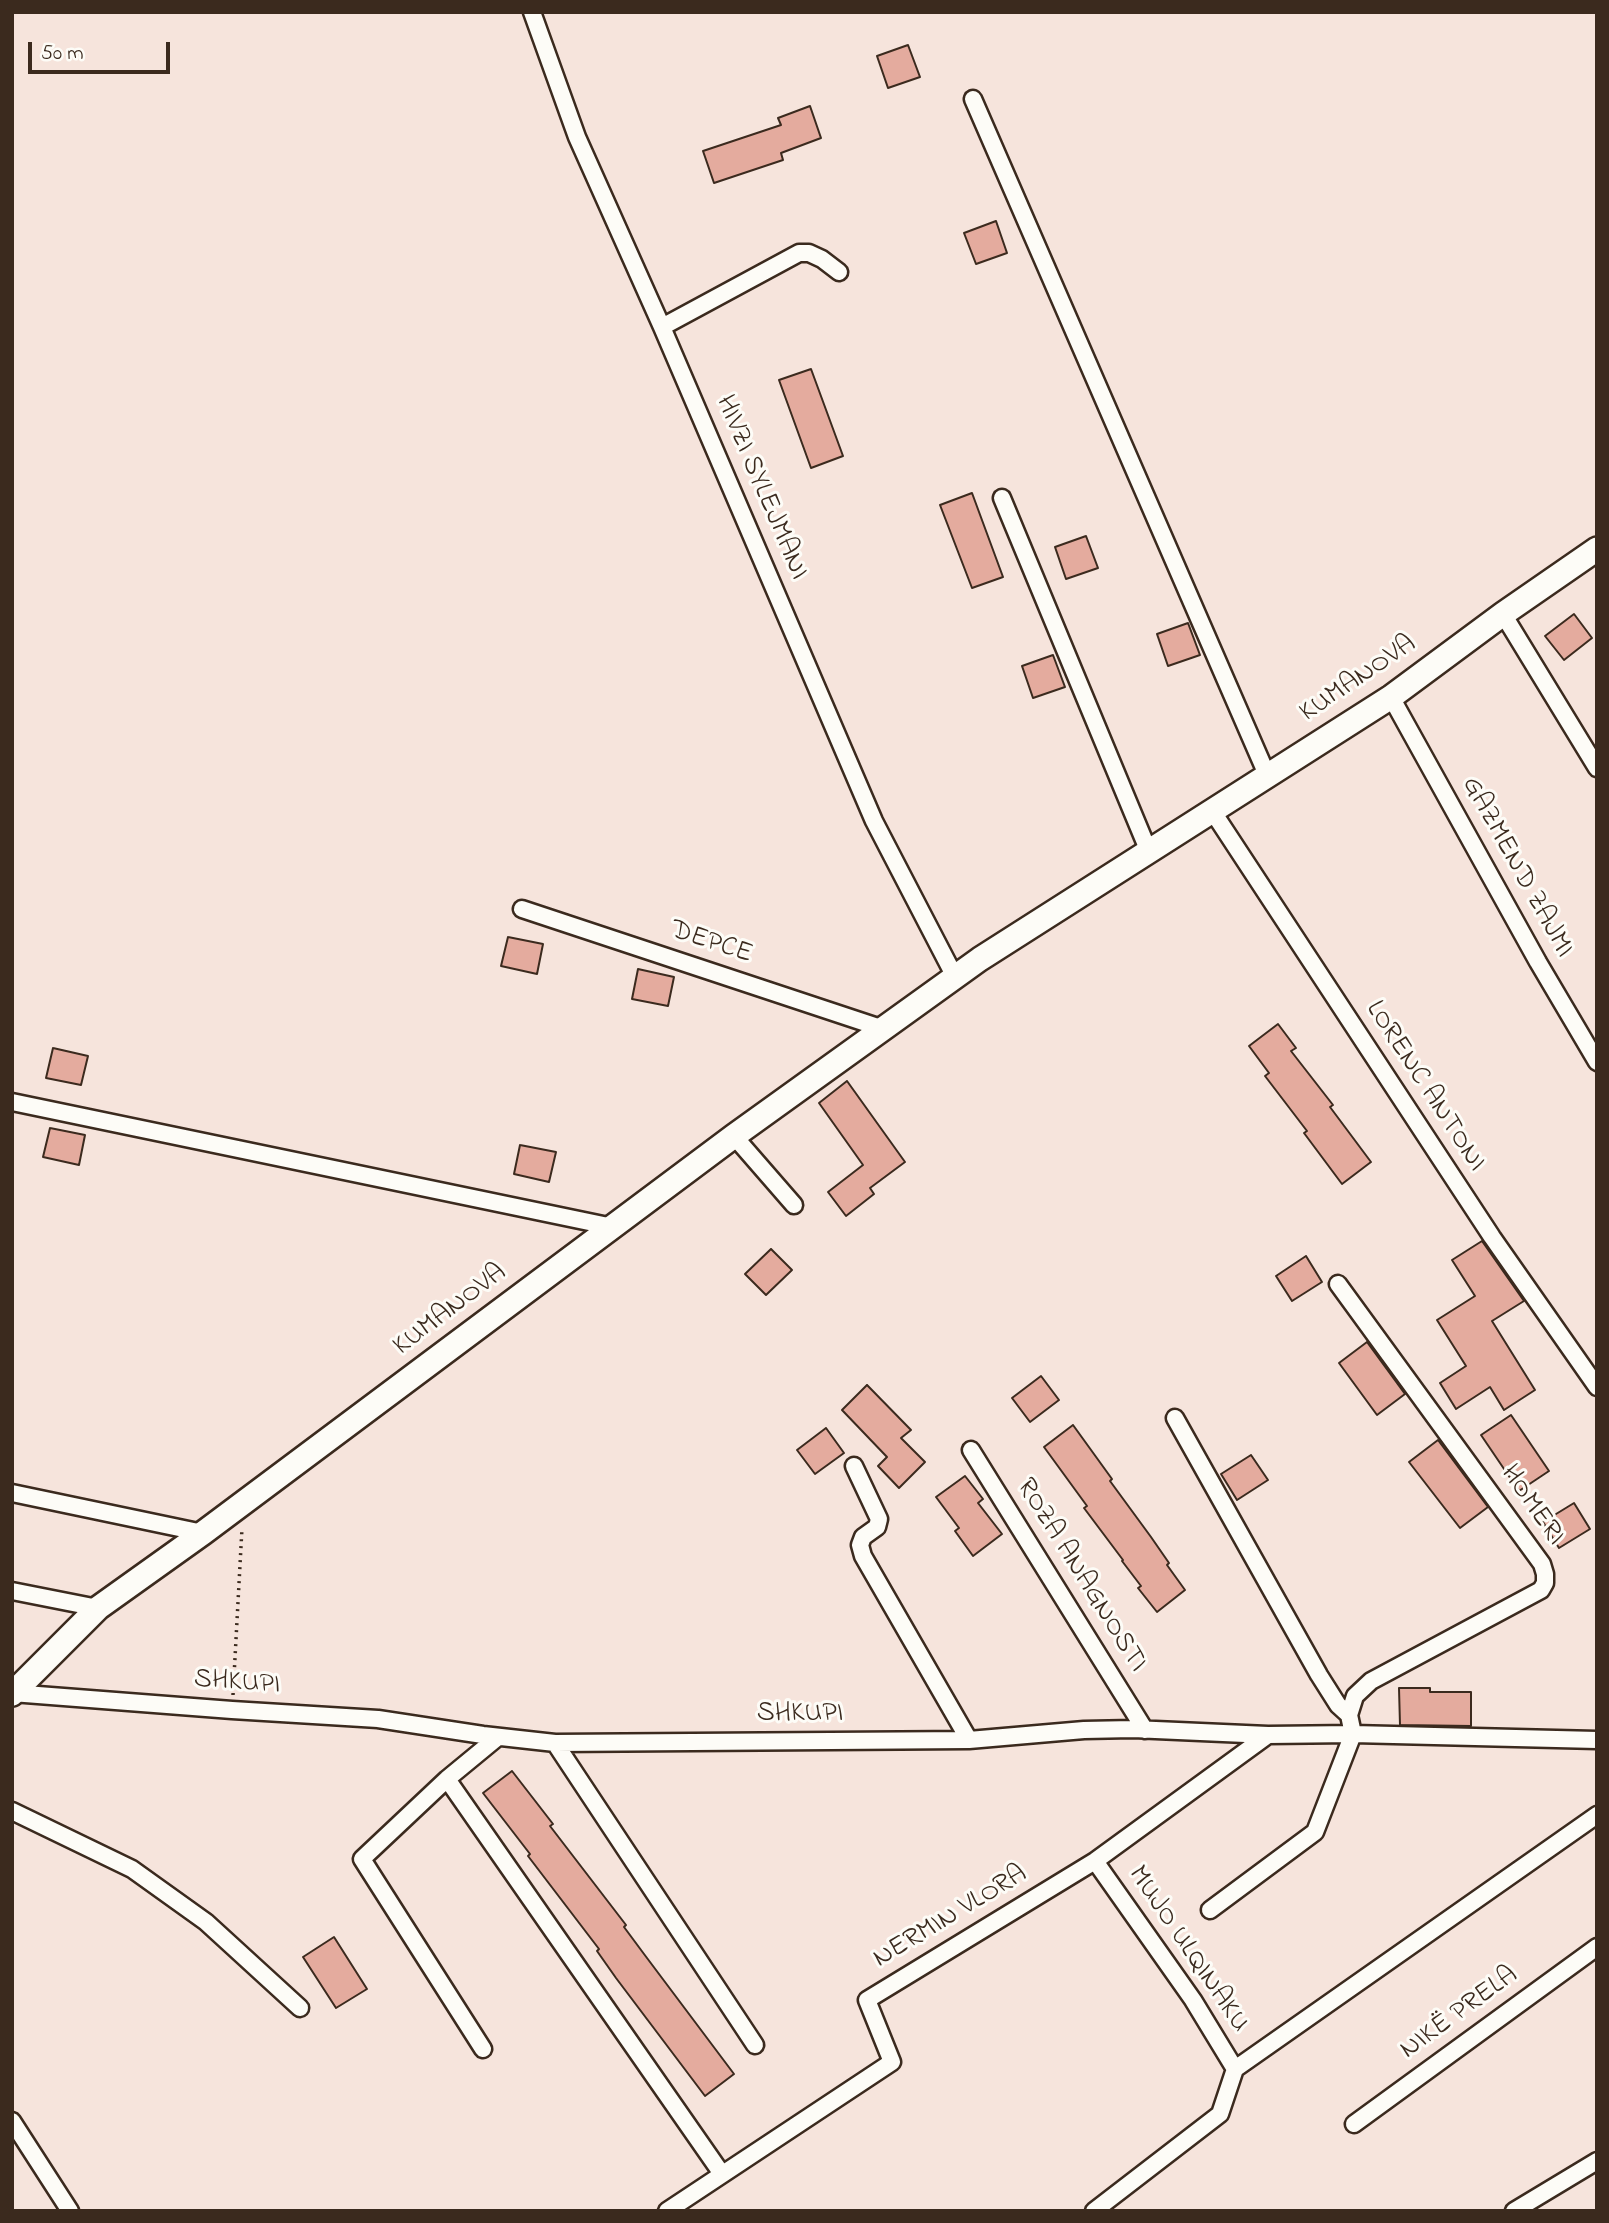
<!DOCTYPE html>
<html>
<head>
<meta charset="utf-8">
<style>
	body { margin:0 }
	#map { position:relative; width:1609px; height:2223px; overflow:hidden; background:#f6e4dc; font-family:"Indie Flower",sans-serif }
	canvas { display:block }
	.frame { position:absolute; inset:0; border:14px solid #3b2a1e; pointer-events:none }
	.scale { position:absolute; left:28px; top:42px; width:142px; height:32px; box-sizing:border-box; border:4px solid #3b2a1e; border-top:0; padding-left:9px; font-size:21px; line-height:24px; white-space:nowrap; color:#3b2a1e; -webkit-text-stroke:5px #fdfcf7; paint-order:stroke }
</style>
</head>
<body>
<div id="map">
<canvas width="1609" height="2223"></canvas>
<div class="frame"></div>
<div class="scale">50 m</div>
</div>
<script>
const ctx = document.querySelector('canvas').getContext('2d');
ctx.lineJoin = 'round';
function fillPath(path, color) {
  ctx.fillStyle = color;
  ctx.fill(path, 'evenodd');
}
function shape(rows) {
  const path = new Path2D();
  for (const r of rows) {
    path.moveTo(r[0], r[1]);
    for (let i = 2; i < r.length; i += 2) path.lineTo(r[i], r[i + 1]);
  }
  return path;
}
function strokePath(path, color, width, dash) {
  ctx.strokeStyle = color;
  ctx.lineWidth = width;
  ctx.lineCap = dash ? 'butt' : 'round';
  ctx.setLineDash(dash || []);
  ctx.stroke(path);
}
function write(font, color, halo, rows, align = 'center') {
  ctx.font = font + ' "Indie Flower",sans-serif';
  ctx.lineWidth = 6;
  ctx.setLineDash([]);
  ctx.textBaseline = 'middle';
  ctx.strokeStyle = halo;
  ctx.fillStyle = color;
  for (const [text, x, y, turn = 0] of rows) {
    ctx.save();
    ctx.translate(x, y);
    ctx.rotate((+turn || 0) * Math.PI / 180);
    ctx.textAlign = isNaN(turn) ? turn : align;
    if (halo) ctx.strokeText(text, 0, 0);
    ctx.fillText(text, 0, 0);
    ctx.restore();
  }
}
const building = shape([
	[908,45,920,77,888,88,877,56,908,45],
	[810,106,821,138,781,153,783,160,714,183,703,151,781,125,778,118,810,106],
	[996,221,1007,253,976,264,964,233,996,221],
	[811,369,843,456,811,468,779,380,811,369],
	[972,493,1003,577,972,588,940,505,972,493],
	[1086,536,1098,568,1066,579,1055,547,1086,536],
	[1574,614,1592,638,1564,660,1545,636,1574,614],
	[1188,623,1200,655,1168,666,1157,634,1188,623],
	[1053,655,1065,687,1033,698,1022,666,1053,655],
	[508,937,543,944,537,974,501,966,508,937],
	[638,969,674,977,668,1006,632,999,638,969],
	[1278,1024,1296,1048,1291,1051,1333,1105,1330,1107,1371,1162,1342,1184,1304,1133,1307,1131,1265,1076,1269,1073,1249,1046,1278,1024],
	[53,1048,88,1056,81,1085,46,1078,53,1048],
	[847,1081,905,1162,870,1188,874,1194,846,1216,828,1192,863,1165,819,1103,847,1081],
	[50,1128,85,1135,79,1165,43,1157,50,1128],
	[520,1145,556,1152,549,1182,514,1174,520,1145],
	[1482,1241,1524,1301,1492,1321,1535,1390,1504,1410,1490,1387,1456,1409,1440,1383,1466,1366,1437,1320,1475,1296,1452,1260,1482,1241],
	[771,1249,792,1270,766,1295,745,1274,771,1249],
	[1306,1256,1322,1282,1292,1301,1276,1276,1306,1256],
	[1367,1342,1405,1394,1377,1415,1339,1363,1367,1342],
	[1041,1376,1059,1400,1030,1422,1012,1398,1041,1376],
	[867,1385,911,1430,901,1438,925,1462,899,1488,878,1466,887,1457,842,1410,867,1385],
	[1511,1415,1549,1471,1519,1491,1481,1435,1511,1415],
	[1073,1425,1112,1479,1110,1481,1151,1537,1169,1563,1167,1565,1185,1590,1157,1612,1138,1588,1141,1586,1122,1561,1123,1560,1084,1508,1087,1506,1044,1447,1073,1425],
	[826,1428,844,1453,815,1474,797,1450,826,1428],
	[1438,1440,1488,1507,1460,1528,1409,1462,1438,1440],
	[1251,1455,1268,1480,1237,1500,1221,1474,1251,1455],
	[965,1476,983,1499,978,1503,1002,1534,973,1556,955,1531,959,1528,936,1497,965,1476],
	[1574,1503,1590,1529,1559,1548,1543,1522,1574,1503],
	[1399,1688,1430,1688,1430,1692,1471,1692,1471,1726,1400,1725,1399,1688],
	[512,1771,553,1824,550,1826,626,1925,624,1927,644,1954,734,2074,705,2096,616,1978,597,1951,599,1949,528,1856,530,1854,483,1793,512,1771],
	[334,1937,367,1989,336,2008,303,1957,334,1937]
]);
fillPath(building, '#e4ab9e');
strokePath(building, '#3b2a1e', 2);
const minor = shape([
	[532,12,577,137,662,327,874,821,955,977],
	[973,99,1268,777],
	[662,327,799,253,809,253,822,259,839,272],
	[1002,498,1149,852],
	[1503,614,1597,768],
	[1391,697,1538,962,1597,1062],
	[1213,812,1492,1237,1597,1387],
	[522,909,884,1029],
	[12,1102,613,1227],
	[734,1136,794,1205],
	[1338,1284,1542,1564,1545,1574,1545,1583,1541,1590,1371,1681,1355,1696,1349,1715,1353,1734],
	[1175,1418,1319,1675,1338,1705,1349,1715],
	[971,1450,1145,1730],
	[854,1466,879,1519,877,1527,863,1537,860,1545,863,1556,969,1740],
	[12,1493,203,1533],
	[12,1591,98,1608],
	[12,1693,232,1710,378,1719,483,1735,555,1743,969,1740,1084,1730,1133,1729,1268,1735,1353,1734,1597,1740],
	[555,1743,755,2045],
	[447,1779,722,2174],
	[12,1811,132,1869,206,1922,300,2008],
	[1095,1861,1193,2000,1235,2069],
	[1210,1910,1315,1832,1353,1734],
	[483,2049,362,1859,447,1779,498,1737],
	[12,2121,70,2211],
	[1354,2124,1597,1947],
	[667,2211,892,2062,867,2000,1095,1861,1268,1735],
	[1094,2211,1220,2114,1235,2069,1597,1815],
	[1514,2211,1597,2161]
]);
const secondary = shape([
	[12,1694,98,1608,203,1533,734,1136,980,959,1391,697,1503,614,1597,549]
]);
strokePath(minor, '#3b2a1e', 21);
strokePath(secondary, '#3b2a1e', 28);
strokePath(shape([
	[233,1695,242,1528]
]), '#3b2a1e', 3.5, [2, 5]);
strokePath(minor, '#fdfcf7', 16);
strokePath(secondary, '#fdfcf7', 23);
write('28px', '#3b2a1e', '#fdfcf7', [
	["HIVZI SYLEJMANI",760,488,67],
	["KUMANOVA",1359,680,-34],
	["GAZMEND ZAJMI",1516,868,61],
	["DEPCE",711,944,18],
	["LORENC ANTONI",1424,1087,57],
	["KUMANOVA",451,1311,-37],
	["HOMERI",1531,1506,55],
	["ROZA ANAGNOSTI",1080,1576,58],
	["SHKUPI",237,1684,4],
	["SHKUPI",800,1715],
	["NERMIN VLORA",951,1918,-31],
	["MUJO ULQINAKU",1187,1950,56],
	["NIKË PRELA",1460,2014,-36]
]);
</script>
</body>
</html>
